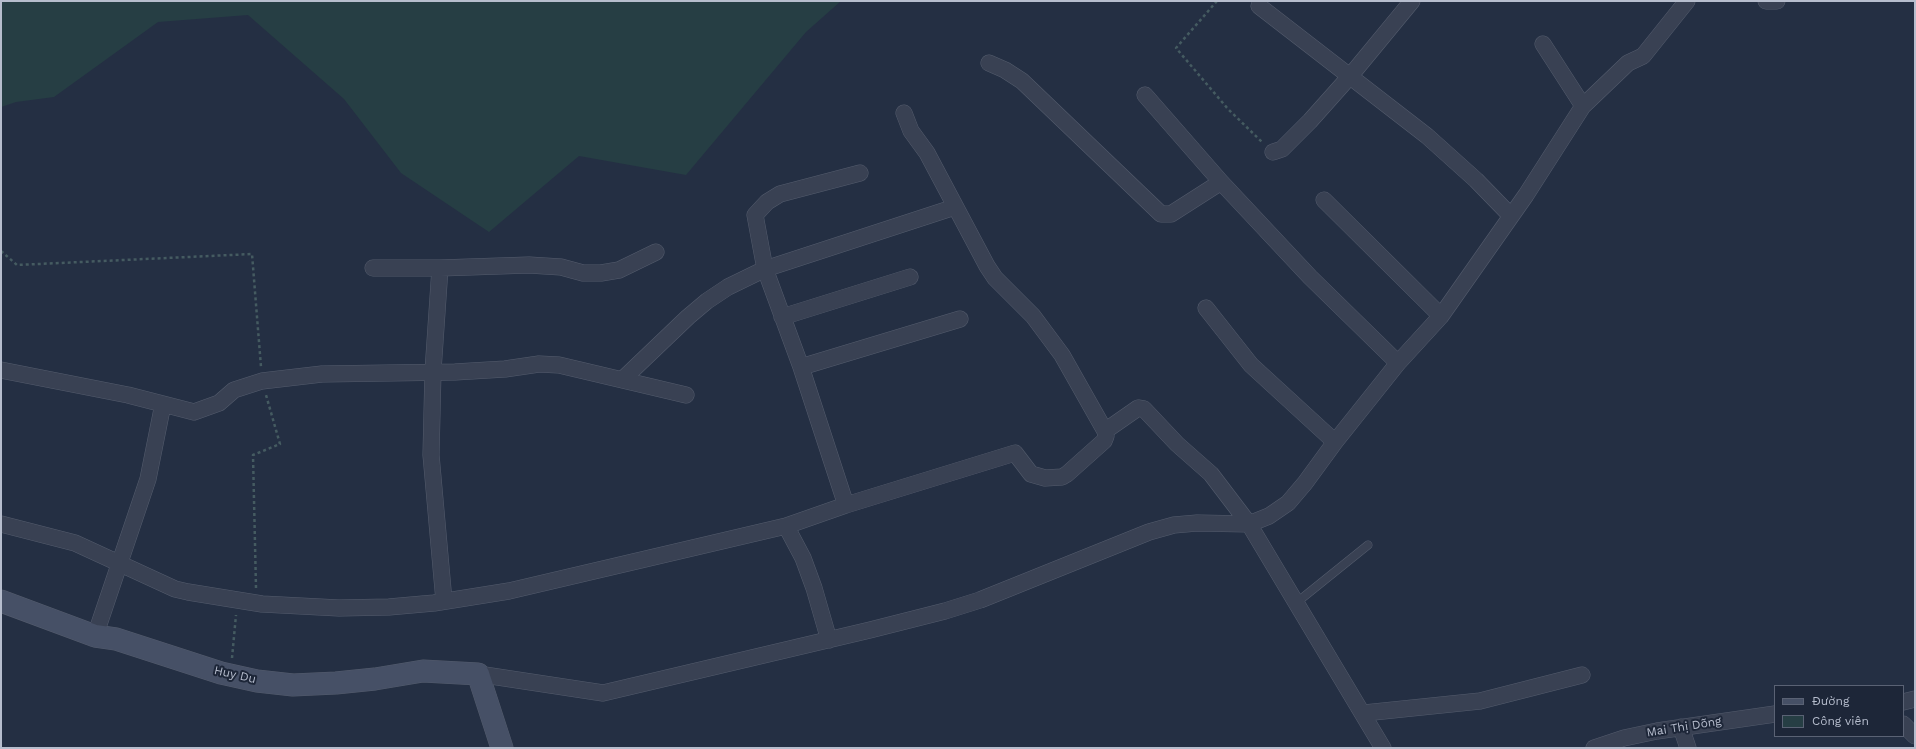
<!DOCTYPE html>
<html>
<head>
<meta charset="utf-8">
<style>
	body { margin:0 }
	#map { position:relative; width:1916px; height:749px; overflow:hidden; background:#242f43; font-family:"Work Sans",sans-serif }
	canvas { display:block }
	.frame { position:absolute; inset:0; border:2px solid #b6bdcd; pointer-events:none }
	.legend { position:absolute; left:1774px; top:685px; width:130px; height:52px; box-sizing:border-box; background:#1d2638; border:1px solid #5a6274; margin:0; padding:5px 7px; list-style:none; font-size:12px; color:#b6bdcd }
	.legend li { display:flex; align-items:center; gap:8px; height:20px }
	.legend b { width:20px; border:1px solid #5a6274 }
</style>
</head>
<body>
<div id="map">
<canvas width="1916" height="749"></canvas>
<div class="frame"></div>
<ul class="legend">
<li><b style="height:5px;background:#465066"></b>Đường</li>
<li><b style="height:11px;background:#263e44"></b>Công viên</li>
</ul>
</div>
<script>
const ctx = document.querySelector('canvas').getContext('2d');
ctx.lineJoin = 'round';
function fillPath(path, color) {
  ctx.fillStyle = color;
  ctx.fill(path, 'evenodd');
}
function shape(rows) {
  const path = new Path2D();
  for (const r of rows) {
    path.moveTo(r[0], r[1]);
    for (let i = 2; i < r.length; i += 2) path.lineTo(r[i], r[i + 1]);
  }
  return path;
}
function strokePath(path, color, width, dash) {
  ctx.strokeStyle = color;
  ctx.lineWidth = width;
  ctx.lineCap = dash ? 'butt' : 'round';
  ctx.setLineDash(dash || []);
  ctx.stroke(path);
}
function write(font, color, halo, rows, align = 'center') {
  ctx.font = font + ' "Work Sans",sans-serif';
  ctx.lineWidth = 4;
  ctx.setLineDash([]);
  ctx.textBaseline = 'middle';
  ctx.strokeStyle = halo;
  ctx.fillStyle = color;
  for (const [text, x, y, turn = 0] of rows) {
    ctx.save();
    ctx.translate(x, y);
    ctx.rotate((+turn || 0) * Math.PI / 180);
    ctx.textAlign = isNaN(turn) ? turn : align;
    if (halo) ctx.strokeText(text, 0, 0);
    ctx.fillText(text, 0, 0);
    ctx.restore();
  }
}
fillPath(shape([
	[1,1,841,1,806,32,686,175,579,156,489,232,401,173,344,99,248,15,158,22,54,97,16,102,1,107]
]), '#263e44');
const lane = shape([
	[1296,603,1368,545]
]);
const street = shape([
	[1766,1,1777,1],
	[1259,6,1427,136,1476,180,1511,216],
	[1543,44,1583,106],
	[989,63,1005,70,1022,81,1161,214,1171,214,1221,182,1310,277,1398,363],
	[1145,95,1221,182],
	[904,113,911,131,927,153,987,266,995,278,1033,316,1062,355,1105,431,1138,408,1144,409,1177,444,1211,474,1249,524,1383,748],
	[1273,152,1282,149,1310,121,1351,75,1412,1],
	[1324,200,1441,316],
	[373,268,440,268,529,265,561,267,583,273,601,273,619,270,656,252],
	[440,268,433,371,431,455,444,601],
	[1206,308,1251,365,1335,442],
	[782,317,910,277],
	[801,367,960,319],
	[1,370,128,395,194,412,219,403,234,390,262,381,322,374,455,372,505,369,539,364,559,365,686,395],
	[622,380,688,317,707,301,728,287,765,269,955,207],
	[846,505,801,367,765,269,755,215,767,202,780,194,860,173],
	[1,524,75,543,175,589,188,592,262,604,339,608,389,607,434,603,509,591,786,526,846,505,1015,453,1031,474,1045,478,1062,477,1067,474,1104,441,1106,436,1105,431],
	[786,526,803,558,814,588,829,640],
	[95,636,148,479,163,404],
	[478,674,603,693,870,630,945,611,980,600,1149,532,1174,525,1197,523,1249,524,1269,516,1288,503,1305,483,1335,442,1398,363,1441,316,1526,195,1583,106,1628,63,1643,56,1687,1],
	[1903,702,1915,699],
	[1364,713,1480,701,1582,675],
	[1903,724,1915,736],
	[1681,727,1688,748],
	[1594,748,1624,738,1657,731,1775,714]
]);
const secondary = shape([
	[1,601,95,636,116,639,221,673,257,681,293,685,336,683,375,679,423,671,478,674,502,748]
]);
strokePath(lane, '#545c6d', 9);
strokePath(street, '#545c6d', 17);
strokePath(secondary, '#545c6d', 23);
strokePath(shape([
	[1217,1,1176,48,1228,109,1262,142],
	[1,251,17,265,252,254,261,367],
	[256,588,253,455,280,444,266,395],
	[232,658,236,615]
]), '#455b61', 2.5, [3, 3]);
strokePath(lane, '#394153', 8);
strokePath(street, '#394153', 16);
strokePath(secondary, '#465066', 22);
write('12px', '#b6bdcd', '#1d2638', [
	["Huy Du",235,675,13],
	["Mai Thị Dõng",1684,727,-9]
]);
</script>
</body>
</html>
